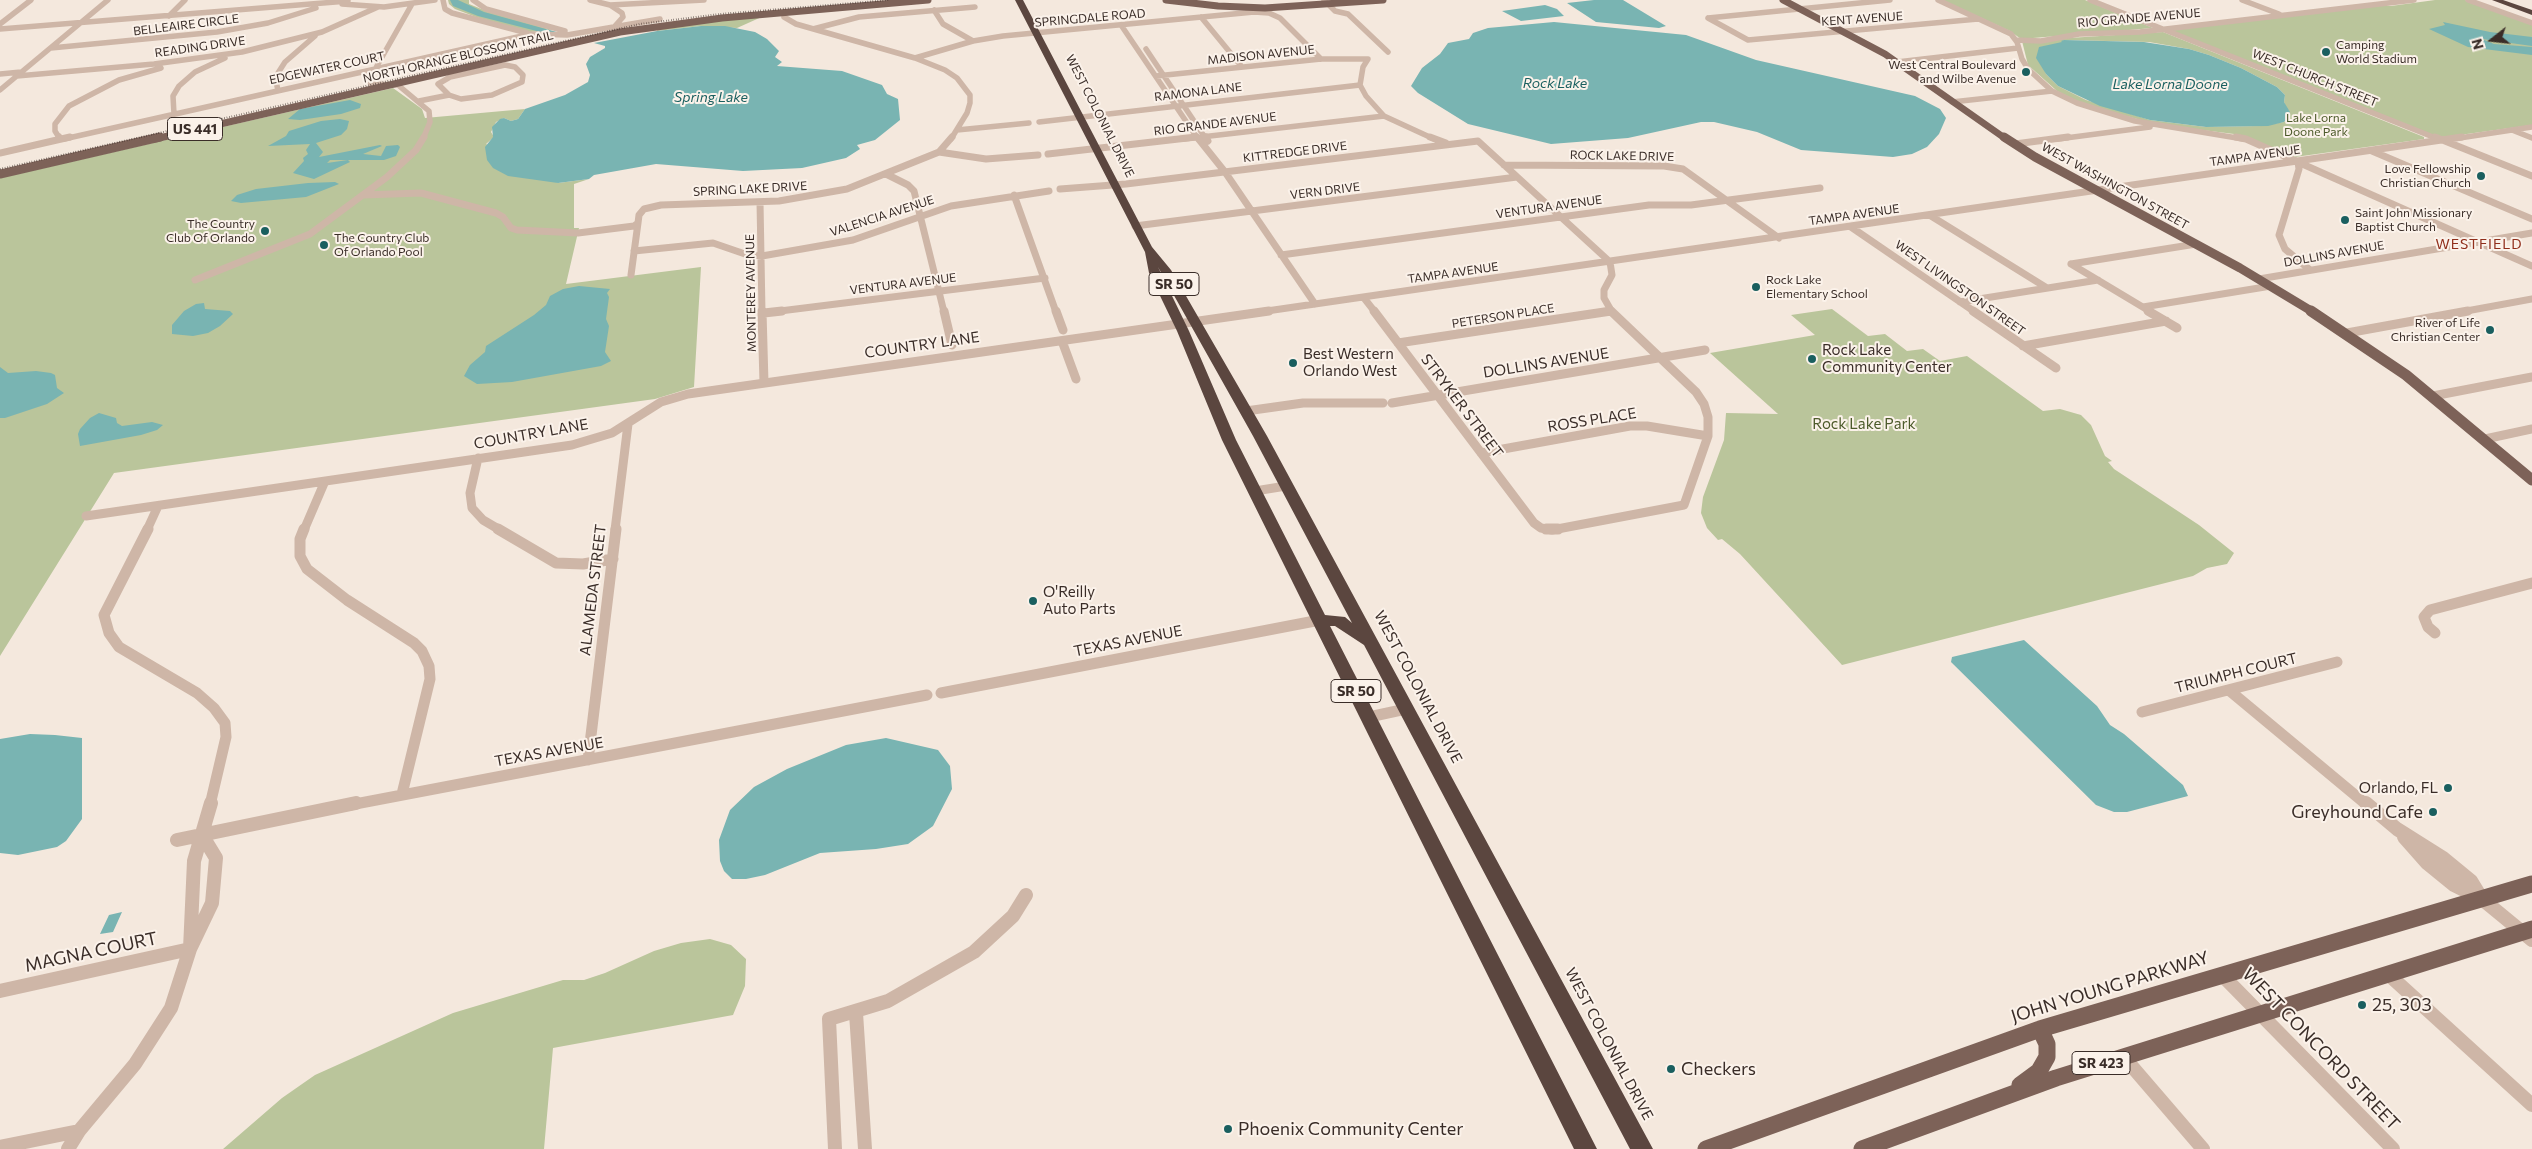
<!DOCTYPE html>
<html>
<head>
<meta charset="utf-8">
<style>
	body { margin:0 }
	#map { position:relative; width:2532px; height:1149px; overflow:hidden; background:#f4e8dd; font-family:Commissioner,sans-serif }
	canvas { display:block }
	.north { position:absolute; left:2467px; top:15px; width:50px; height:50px; -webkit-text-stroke:4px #fbf2ea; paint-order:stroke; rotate:254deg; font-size:14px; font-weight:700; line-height:20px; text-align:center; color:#3a2d28 }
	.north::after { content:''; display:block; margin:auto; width:18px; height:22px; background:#3a2d28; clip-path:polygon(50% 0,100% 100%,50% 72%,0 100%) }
</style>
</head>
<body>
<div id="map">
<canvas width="2532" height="1149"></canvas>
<div class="north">N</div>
</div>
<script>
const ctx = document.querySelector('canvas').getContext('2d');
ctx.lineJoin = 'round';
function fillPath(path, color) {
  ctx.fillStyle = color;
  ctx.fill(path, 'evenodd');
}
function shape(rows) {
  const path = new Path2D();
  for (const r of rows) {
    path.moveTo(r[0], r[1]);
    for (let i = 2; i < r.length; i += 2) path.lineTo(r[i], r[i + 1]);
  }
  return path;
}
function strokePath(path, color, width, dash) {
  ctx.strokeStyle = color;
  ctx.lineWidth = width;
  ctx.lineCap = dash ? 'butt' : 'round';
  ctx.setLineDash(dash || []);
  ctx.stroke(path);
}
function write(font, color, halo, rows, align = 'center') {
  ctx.font = font + ' Commissioner,sans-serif';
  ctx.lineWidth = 4;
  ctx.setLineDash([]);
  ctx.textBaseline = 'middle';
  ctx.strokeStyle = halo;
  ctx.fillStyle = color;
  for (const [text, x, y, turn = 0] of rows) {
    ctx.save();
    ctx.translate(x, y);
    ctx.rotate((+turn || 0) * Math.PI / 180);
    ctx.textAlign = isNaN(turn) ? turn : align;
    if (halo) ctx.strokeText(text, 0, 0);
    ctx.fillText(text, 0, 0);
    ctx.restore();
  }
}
fillPath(shape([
	[448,0,469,0,469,4,484,10,552,30,530,32,476,17,455,9,449,4],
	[1942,0,2085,0,2153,28,2021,39,2010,31],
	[2435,0,2465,0,2532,24,2532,125,2445,137,2434,136,2170,30,2376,5,2391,6],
	[766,15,737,28,701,26,657,31,658,28],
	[2163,32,2424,137,2424,139,2295,157,2234,134,2155,124,2083,104,2057,91,2028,65,2022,41],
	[2064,40,2149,42,2189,49,2209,55,2241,68,2277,87,2285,95,2284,102,2289,116,2284,122,2261,126,2206,127,2150,120,2086,100,2058,86,2046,74,2044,69],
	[393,88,422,109,425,118,525,109,518,119,511,121,504,118,496,122,491,132,494,137,486,144,558,183,589,179,574,184,574,228,579,228,566,284,701,267,694,387,655,399,114,473,0,656,0,178],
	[1832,309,1868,336,1885,334,1907,351,1923,349,1940,361,1967,356,2043,411,2060,409,2081,415,2091,425,2105,456,2112,461,2108,462,2114,469,2199,525,2234,553,2227,564,2207,568,2193,576,1842,665,1740,554,1722,539,1718,540,1707,528,1701,513,1703,497,1724,440,1726,413,1778,414,1710,353,1815,335,1791,315],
	[710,939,731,945,746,959,745,986,733,1015,553,1048,544,1149,223,1149,282,1098,315,1075,453,1013,563,980,584,980,605,973,654,951,681,943]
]), '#bac59b');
fillPath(shape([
	[1594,0,1623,0,1666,26,1659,28,1596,22,1567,3],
	[1545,5,1557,9,1564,16,1521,21,1502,11],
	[1554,22,1686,35,1756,60,1915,96,1940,109,1946,118,1939,134,1927,147,1912,154,1893,157,1801,150,1757,132,1714,122,1701,122,1628,138,1551,144,1468,124,1418,93,1411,86,1422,68,1440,54,1448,43,1469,39,1473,33,1488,28],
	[2443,22,2490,32,2532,37,2532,46,2482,39,2494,44,2532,47,2532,55,2468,47,2429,29,2445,25],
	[701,26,725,26,755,32,767,39,779,51,775,57,782,62,777,66,842,71,882,85,887,94,898,99,900,120,875,140,857,145,860,149,846,158,802,168,743,171,656,164,594,175,589,179,558,183,508,176,493,168,487,160,485,147,493,137,492,127,500,119,504,118,511,121,518,119,525,109,565,95,588,82,590,75,586,64,590,57,605,48,605,46,594,43,657,31],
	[2064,40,2144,42,2189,49,2209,55,2241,68,2277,87,2285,95,2284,102,2290,112,2289,116,2284,122,2268,126,2206,127,2150,120,2100,106,2058,86,2046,74,2036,58,2039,47,2062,42,2061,41],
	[350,100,361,104,360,108,341,114,300,120,288,119,300,109],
	[340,119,349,121,347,129,341,135,316,143,323,152,319,157,380,145,382,146,363,154,381,156,386,146,398,145,400,147,396,156,384,160,330,160,327,163,348,160,350,162,314,179,293,173,304,161,303,158,308,154,306,150,310,144,268,146,286,136,289,131,321,121],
	[335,182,339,184,306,197,241,203,231,201,237,195,256,189,308,183],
	[579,286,610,289,607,293,609,297,606,319,609,326,605,352,611,361,601,366,512,382,477,384,464,376,470,365,485,352,486,346,534,315,546,305,550,296,563,289],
	[204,303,205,309,230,311,233,314,220,326,208,333,193,336,172,334,172,325,184,311,196,304],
	[0,367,8,373,36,371,51,373,55,375,57,388,64,393,47,404,5,418,0,418],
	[99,413,116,418,117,423,122,426,152,422,163,425,157,430,141,435,80,446,78,434,80,429,90,418],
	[2024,640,2097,706,2110,725,2124,734,2183,785,2188,796,2127,812,2114,812,2096,805,1951,662,1952,657],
	[30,734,55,735,82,738,82,819,66,841,57,847,18,855,0,853,0,739],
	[886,738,938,750,950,766,952,789,933,826,908,844,876,849,820,853,765,875,746,879,732,879,724,871,720,861,719,840,730,810,754,787,787,769,846,745],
	[122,912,113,932,100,934,109,915]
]), '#79b4b2');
fillPath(shape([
	[450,0,458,0,484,12,564,34,560,37,478,16,453,6,450,0]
]), '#79b4b2');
strokePath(shape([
	[443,0,445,9,452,13,527,33],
	[473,0,486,9,565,31],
	[590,0,610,5,622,13,623,17,615,26],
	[1324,0,1335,11,1348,14,1388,52],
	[1938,0,2011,34,2017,42,2022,59,2028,69,2052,91,2077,103,2135,121,2243,139],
	[2090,0,2438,139],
	[2242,0,2279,14],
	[2468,0,2532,23],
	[342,4,384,7,435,0],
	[412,4,369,80,371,84,398,85,429,111,430,122,423,139],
	[610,5,704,0],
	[934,10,943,24,973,41],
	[169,16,185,0],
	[784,17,796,24,915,58,945,70,957,78,970,95,970,103,967,113,951,139],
	[1201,17,1242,67],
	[1708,18,1748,40,1978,19],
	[1708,18,1890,0],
	[0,24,31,0],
	[1121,25,1198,139],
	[0,29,348,1],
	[813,29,859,17,975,7],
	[2016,40,2041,41,2079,34,2140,32,2414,0],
	[51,48,217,32,268,23,316,8],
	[1146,49,1206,139],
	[915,58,973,41,1003,36,1254,12,1269,13,1280,18,1321,59],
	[1897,62,2018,48],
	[505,65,515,67,523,75,522,82,492,95,461,99,449,95,438,84,450,77,505,65],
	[0,74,21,72],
	[17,76,154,64,242,52,322,32,378,7],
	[1156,76,1321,59,1368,59,1363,67,1360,85,1366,96,1384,116,1434,139],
	[0,90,108,0],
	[278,90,276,82,278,73,285,62,315,36],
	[419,101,449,95],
	[1952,102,2052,91],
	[174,114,173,96,179,86,195,72,225,58],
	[1039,122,1360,85],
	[957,130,1029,123],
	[2512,130,2532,138],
	[60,139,55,131,55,124,69,106,119,80,161,68],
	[64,139,531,34,567,35,660,19],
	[1184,139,1384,116],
	[2058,139,2150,127],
	[2453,139,2532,127]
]), '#ceb6a7', 5.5);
strokePath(shape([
	[59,137,60,139],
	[1197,137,1225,172,1315,304],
	[1206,137,1208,141],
	[1430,137,1446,143],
	[2236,137,2246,139,2532,266],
	[2435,137,2532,176],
	[2015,144,2068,137],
	[2372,151,2532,219],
	[939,152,986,159,1038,155],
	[0,153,70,137],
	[1048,154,1196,137],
	[2298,162,2299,169,2279,235,2285,249,2310,270],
	[1504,165,1664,166,1683,169,1779,238],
	[886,174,908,185,914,191,944,312],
	[1060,189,1126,184,1478,141,1610,262,1612,275,1604,290,1604,298,1612,312],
	[363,195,421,193,496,213,503,217,511,228,517,230,578,233,634,226,638,223,639,215,644,209,661,205,779,201,847,189,939,152,952,137],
	[1014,195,1056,312],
	[760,202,762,312],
	[1931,216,2047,288],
	[1135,226,1517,177],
	[1851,227,1975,312],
	[634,251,713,243,745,254,762,256,853,240,951,206,1049,191],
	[1281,255,1649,205,1691,205,1820,188],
	[2071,264,2196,244],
	[2071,264,2151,312],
	[631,275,638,223],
	[2259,279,2532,233],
	[195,280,310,234,387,177,416,150,424,137],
	[1364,298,1375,312],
	[1960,302,2098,280],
	[2143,307,2271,286],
	[772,312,1045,278],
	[1260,312,2462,137],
	[1604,312,1611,311],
	[2461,312,2532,299]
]), '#ceb6a7', 7);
strokePath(shape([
	[762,311,764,383],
	[944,311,952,345],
	[1056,311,1063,330],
	[1374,311,1534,523,1541,528,1552,530,1684,505,1708,436,1708,417,1704,404,1696,392,1611,311],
	[1973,311,2056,368],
	[2148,311,2177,328],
	[764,313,782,311],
	[2347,333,2468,311],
	[1062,341,1076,379],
	[1398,343,1611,311],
	[2023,346,2166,321],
	[2433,396,2532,377],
	[1392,403,1705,350],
	[1246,411,1303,403,1383,403],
	[2485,439,2532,429],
	[1481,453,1630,426,1647,426,1708,436],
	[478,458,470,493,472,508,483,520,500,530],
	[1255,491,1286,486],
	[86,516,572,445,612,433,661,402,688,394,1269,311],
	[147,530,158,506],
	[304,530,325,481],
	[615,530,628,424]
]), '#ceb6a7', 9);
strokePath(shape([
	[148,529,104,615,109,633,119,647,197,693,214,708,225,723,226,737,210,805],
	[304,529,300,539,300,556,307,569,347,600,414,643,422,651,429,666,430,679,402,794],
	[498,529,556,563,583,564,613,559],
	[1546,529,1558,529],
	[2435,633,2428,627,2424,617,2430,610,2532,583],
	[2230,691,2367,805],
	[941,693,1320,620],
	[2142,712,2337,662],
	[1369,717,1406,709],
	[588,760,616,529],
	[350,805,927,695]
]), '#ceb6a7', 11);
strokePath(shape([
	[2366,803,2397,829,2443,858,2471,881,2482,899],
	[2404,837,2427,863,2454,885,2482,899,2532,940],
	[177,840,356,803],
	[190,949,194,861,211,803],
	[2388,974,2532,1105],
	[2222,975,2393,1149],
	[0,991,190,949],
	[856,1013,865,1149],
	[2123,1056,2203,1149],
	[0,1147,79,1131],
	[68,1149,79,1131,135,1064,171,1008,190,949,212,903,216,858,202,835],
	[835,1149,829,1019,888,1001,974,952,1013,916,1026,895]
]), '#ceb6a7', 14);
strokePath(shape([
	[1166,0,1218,6,1265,8,1383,0],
	[1783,0,1885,54,2006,139],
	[155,139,620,32,722,18,928,0]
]), '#7d6258', 7);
strokePath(shape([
	[2004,137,2035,157,2240,268,2313,312],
	[0,174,160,137]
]), '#7d6258', 9);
strokePath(shape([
	[2311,311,2406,375,2532,480]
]), '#7d6258', 11);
strokePath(shape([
	[2020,1085,2039,1071,2047,1057,2047,1044,2040,1029],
	[1706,1149,2040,1029,2532,884],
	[1862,1149,2056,1078,2532,929]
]), '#7d6258', 17);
fillPath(shape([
	[1015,0,1023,0,1152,247,1171,270,1267,436,1653,1149,1630,1149,1364,645,1335,626,1330,626,1597,1149,1574,1149,1222,440,1177,331,1149,273,1145,252,1015,0],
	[1158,267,1253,436,1352,623,1345,617,1325,615,1236,440,1189,331,1158,267],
	[2492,0,2503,0,2532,10,2532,15,2492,0]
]), '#5b463f');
strokePath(shape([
	[0,169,640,24,720,14,889,0]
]), '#3a2d28', 2, [0.5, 2]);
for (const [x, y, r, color] of [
	[2326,52,5,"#1a5f5f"],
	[2026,72,5,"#1a5f5f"],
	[2481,176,5,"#1a5f5f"],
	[2345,220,5,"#1a5f5f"],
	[265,231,5,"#1a5f5f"],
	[324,245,5,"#1a5f5f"],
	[1756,287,5,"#1a5f5f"],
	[2490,330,5,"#1a5f5f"],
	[1812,359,5,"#1a5f5f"],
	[1293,363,5,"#1a5f5f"],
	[1033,601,5,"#1a5f5f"],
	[2448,788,5,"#1a5f5f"],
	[2433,812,5,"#1a5f5f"],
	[2362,1005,5,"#1a5f5f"],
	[1671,1069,5,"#1a5f5f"],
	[1228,1129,5,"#1a5f5f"]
]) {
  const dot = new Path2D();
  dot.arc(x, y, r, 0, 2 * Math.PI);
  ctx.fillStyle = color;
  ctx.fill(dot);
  strokePath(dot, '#fbf2ea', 2);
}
write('12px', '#3a2d28', '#fbf2ea', [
	["SPRINGDALE ROAD",1090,18,-5],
	["RIO GRANDE AVENUE",2139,18,-5],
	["KENT AVENUE",1862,19,-4],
	["BELLEAIRE CIRCLE",186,25,-7],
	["READING DRIVE",200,47,-8],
	["MADISON AVENUE",1261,55,-6],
	["NORTH ORANGE BLOSSOM TRAIL",458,57,-13],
	["EDGEWATER COURT",327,68,-12],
	["WEST CHURCH STREET",2315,78,22],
	["RAMONA LANE",1198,92,-7],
	["WEST COLONIAL DRIVE",1100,116,63],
	["RIO GRANDE AVENUE",1215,124,-7],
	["KITTREDGE DRIVE",1295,152,-7],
	["ROCK LAKE DRIVE",1622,156,1],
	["TAMPA AVENUE",2255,156,-8],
	["WEST WASHINGTON STREET",2115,186,29],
	["SPRING LAKE DRIVE",750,189,-3],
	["VERN DRIVE",1325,191,-7],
	["VENTURA AVENUE",1549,207,-8],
	["TAMPA AVENUE",1854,215,-8],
	["VALENCIA AVENUE",882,216,-18],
	["DOLLINS AVENUE",2334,254,-10],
	["TAMPA AVENUE",1453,273,-8],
	["VENTURA AVENUE",903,284,-7],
	["WEST LIVINGSTON STREET",1960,288,35],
	["MONTEREY AVENUE",751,293,-91],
	["PETERSON PLACE",1503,316,-9]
]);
write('12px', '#3a2d28', '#fbf2ea', [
	["Camping",2336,45],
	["World Stadium",2336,59],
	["West Central Boulevard",2016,65,"right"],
	["and Wilbe Avenue",2016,79,"right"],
	["Love Fellowship",2471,169,"right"],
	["Christian Church",2471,183,"right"],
	["Saint John Missionary",2355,213],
	["Baptist Church",2355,227],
	["The Country",255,224,"right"],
	["Club Of Orlando",255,238,"right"],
	["The Country Club",334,238],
	["Of Orlando Pool",334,252],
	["Rock Lake",1766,280],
	["Elementary School",1766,294],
	["River of Life",2480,323,"right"],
	["Christian Center",2480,337,"right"]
], 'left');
write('12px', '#4c5a2a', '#fbf2ea', [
	["Lake Lorna",2316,118],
	["Doone Park",2316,132]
]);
write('italic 14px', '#1a5f5f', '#fbf2ea', [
	["Rock Lake",1555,83],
	["Lake Lorna Doone",2170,84],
	["Spring Lake",711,97]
]);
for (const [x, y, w] of [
	[195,129,55],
	[1174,284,50],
	[1356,691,50],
	[2101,1063,58]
]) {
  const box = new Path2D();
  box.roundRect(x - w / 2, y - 11.5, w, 23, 4);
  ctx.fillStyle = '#fbf2ea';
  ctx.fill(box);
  strokePath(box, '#3a2d28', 1);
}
write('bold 14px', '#3a2d28', null, [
	["US 441",195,129],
	["SR 50",1174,284],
	["SR 50",1356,691],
	["SR 423",2101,1063]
]);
ctx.letterSpacing = '1px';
write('14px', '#902e1b', '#fbf2ea', [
	["WESTFIELD",2479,244]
]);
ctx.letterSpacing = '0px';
write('15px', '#3a2d28', '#fbf2ea', [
	["COUNTRY LANE",922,345,-8],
	["DOLLINS AVENUE",1546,363,-9],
	["STRYKER STREET",1462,406,53],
	["ROSS PLACE",1592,420,-9],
	["COUNTRY LANE",531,434,-10],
	["ALAMEDA STREET",593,590,-83],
	["TEXAS AVENUE",1128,641,-11],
	["TRIUMPH COURT",2236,673,-14],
	["WEST COLONIAL DRIVE",1418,687,62],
	["TEXAS AVENUE",549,752,-10],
	["WEST COLONIAL DRIVE",1609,1044,62]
]);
write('15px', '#3a2d28', '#fbf2ea', [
	["Rock Lake",1822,350],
	["Community Center",1822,367],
	["Best Western",1303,354],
	["Orlando West",1303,371],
	["O'Reilly",1043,592],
	["Auto Parts",1043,609],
	["Orlando, FL",2438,788,"right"]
], 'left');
write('15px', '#4c5a2a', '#fbf2ea', [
	["Rock Lake Park",1864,424]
]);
write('18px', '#3a2d28', '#fbf2ea', [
	["Greyhound Cafe",2423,812,"right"],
	["25, 303",2372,1005],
	["Checkers",1681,1069],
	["Phoenix Community Center",1238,1129]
], 'left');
write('18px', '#3a2d28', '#fbf2ea', [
	["MAGNA COURT",91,952,-12],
	["JOHN YOUNG PARKWAY",2110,987,-17],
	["WEST CONCORD STREET",2321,1049,46]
]);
</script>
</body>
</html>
